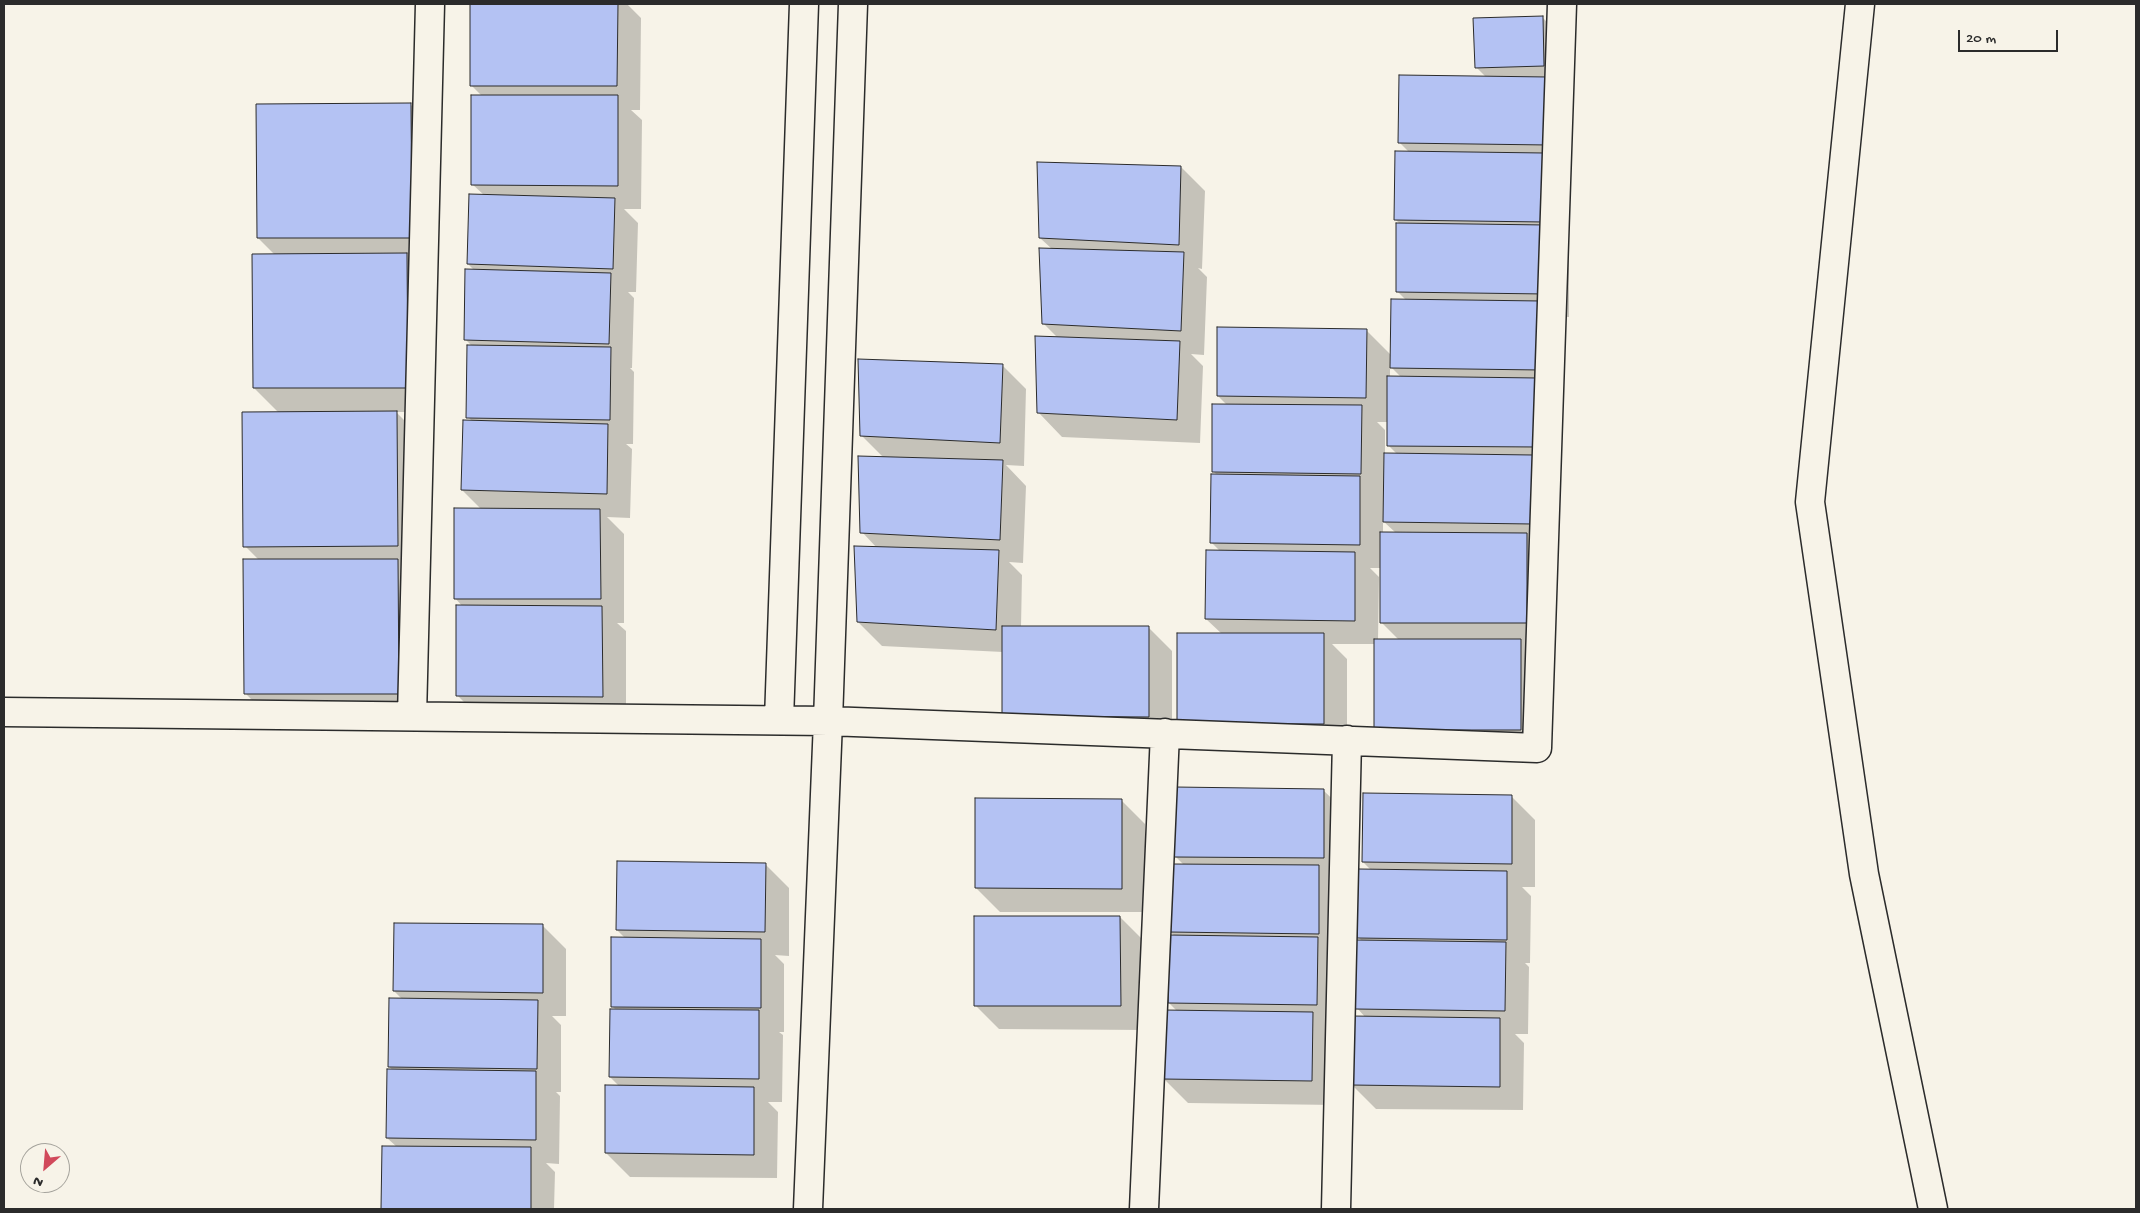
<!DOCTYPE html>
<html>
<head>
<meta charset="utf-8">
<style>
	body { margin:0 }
	#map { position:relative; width:2140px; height:1213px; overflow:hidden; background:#f7f3e8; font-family:"Gochi Hand",sans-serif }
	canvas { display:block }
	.frame { position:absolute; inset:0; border:5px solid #2b2b2b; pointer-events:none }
	.north { position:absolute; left:20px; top:1143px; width:50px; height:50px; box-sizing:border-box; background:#f7f3e8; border:1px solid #a5a39c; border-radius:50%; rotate:207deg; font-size:14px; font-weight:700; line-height:20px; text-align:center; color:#2b2b2b }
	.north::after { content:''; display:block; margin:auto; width:18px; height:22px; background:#d1495b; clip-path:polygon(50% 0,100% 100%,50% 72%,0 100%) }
	.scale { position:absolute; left:1958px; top:30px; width:100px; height:22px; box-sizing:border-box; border:2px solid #2b2b2b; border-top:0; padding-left:6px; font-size:15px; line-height:18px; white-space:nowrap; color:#2b2b2b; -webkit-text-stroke:4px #f7f3e8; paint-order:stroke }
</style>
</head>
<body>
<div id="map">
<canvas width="2140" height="1213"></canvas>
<div class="frame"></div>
<div class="north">N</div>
<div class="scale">20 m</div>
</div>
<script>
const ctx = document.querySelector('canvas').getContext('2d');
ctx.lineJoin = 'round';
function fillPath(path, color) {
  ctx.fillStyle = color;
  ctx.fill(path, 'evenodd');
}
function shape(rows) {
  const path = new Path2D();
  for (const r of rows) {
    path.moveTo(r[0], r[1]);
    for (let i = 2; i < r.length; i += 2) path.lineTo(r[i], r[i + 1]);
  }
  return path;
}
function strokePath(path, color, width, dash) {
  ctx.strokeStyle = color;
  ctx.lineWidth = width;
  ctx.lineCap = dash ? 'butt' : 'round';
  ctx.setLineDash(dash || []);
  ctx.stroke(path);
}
fillPath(shape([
	[471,4,627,4,641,18,640,110,631,110,642,120,641,209,624,209,638,223,636,292,628,292,634,298,632,368,630,368,634,372,633,444,626,444,632,449,630,518,607,517,624,534,624,623,617,623,626,631,626,720,481,719,457,695,463,607,455,598,482,510,462,490,472,421,468,417,472,346,465,339,475,271,468,264,484,195,472,184,482,96,471,85],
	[1543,18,1566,42,1572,102,1572,169,1558,168,1565,245,1569,250,1569,317,1555,317,1564,326,1564,393,1550,393,1550,647,1526,647,1544,664,1544,753,1399,753,1375,644,1332,644,1347,659,1347,748,1202,747,1222,634,1206,619,1221,552,1212,543,1218,476,1214,472,1227,405,1218,396,1366,330,1392,356,1406,300,1397,291,1401,225,1395,219,1410,153,1400,143,1486,77,1476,67],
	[1390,366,1402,378,1390,378],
	[1377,422,1388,422,1388,445,1398,455,1385,455,1385,430],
	[1383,521,1396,533,1383,533],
	[1370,568,1381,568,1381,622,1399,640,1378,640,1379,577],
	[411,105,435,129,431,412,396,412,421,437,422,717,269,717,245,693,259,560,245,546,279,413,254,388,275,255,258,238],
	[1181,167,1205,191,1202,269,1198,268,1207,277,1204,355,1191,354,1203,366,1200,443,1062,437,1039,413,1058,338,1043,323,1052,249,1040,238],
	[1002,365,1026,389,1024,466,1006,465,1026,486,1023,563,1009,562,1022,575,1021,627,1148,627,1172,651,1172,740,1003,716,1003,652,882,646,858,622,877,548,862,532,884,458,862,436],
	[1324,791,1348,814,1336,1105,1188,1103,1164,1079,1178,1012,1169,1003,1175,936,1170,932,1184,865,1175,856],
	[1511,796,1535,820,1535,887,1522,887,1531,896,1530,963,1525,963,1529,967,1528,1034,1515,1034,1524,1043,1523,1110,1376,1109,1352,1085,1366,1018,1357,1008,1363,942,1359,938,1372,871,1363,862],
	[1121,800,1145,824,1145,912,1000,912,976,888],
	[765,864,789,888,789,956,775,955,784,964,784,1032,779,1032,783,1035,782,1102,768,1102,778,1112,777,1178,630,1177,606,1153,619,1086,610,1077,616,1010,612,1006,626,939,617,930],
	[1120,917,1144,941,1144,1030,999,1029,975,1005],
	[542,925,566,949,566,1016,552,1016,561,1025,561,1092,556,1092,560,1096,559,1164,546,1163,555,1172,554,1209,383,1209,383,1147,397,1147,387,1138,393,1070,389,1067,403,1000,394,991]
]), '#0003');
const building = shape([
	[470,4,618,4,617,86,470,86,470,4],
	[1543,16,1544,66,1475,68,1473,18,1543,16],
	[1399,75,1548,77,1548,145,1398,143,1399,75],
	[471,95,618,95,618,186,471,185,471,95],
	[411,103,412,238,257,238,256,104,411,103],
	[1395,151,1544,153,1544,222,1394,220,1395,151],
	[1037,162,1181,166,1179,245,1039,238,1037,162],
	[469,194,615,198,613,269,467,264,469,194],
	[1396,223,1546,225,1545,294,1396,292,1396,223],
	[1039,248,1184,252,1181,331,1042,324,1039,248],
	[407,253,408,388,253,388,252,254,407,253],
	[465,269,611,273,609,344,464,340,465,269],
	[1391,299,1541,301,1540,370,1390,368,1391,299],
	[1217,327,1367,329,1366,398,1217,396,1217,327],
	[1035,336,1180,341,1177,420,1037,413,1035,336],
	[467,345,611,347,610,420,466,418,467,345],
	[858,359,1003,364,1000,443,860,436,858,359],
	[1387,376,1537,378,1537,447,1387,446,1387,376],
	[1212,404,1362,405,1361,474,1212,472,1212,404],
	[397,411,398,546,243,547,242,412,397,411],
	[463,420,608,424,607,494,461,490,463,420],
	[1384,453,1533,455,1532,524,1383,522,1384,453],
	[858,456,1003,460,1000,540,860,533,858,456],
	[1211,474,1360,476,1360,545,1210,543,1211,474],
	[454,508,600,509,601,599,454,599,454,508],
	[1380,532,1527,533,1527,623,1380,623,1380,532],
	[854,546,999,550,996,630,857,622,854,546],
	[1206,550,1355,552,1355,621,1205,619,1206,550],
	[243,559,398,559,399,694,244,694,243,559],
	[456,605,602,606,603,697,456,696,456,605],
	[1002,626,1149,626,1149,717,1002,716,1002,626],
	[1177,633,1324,633,1324,724,1177,724,1177,633],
	[1374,639,1521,639,1521,730,1374,730,1374,639],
	[1174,787,1324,789,1324,858,1174,857,1174,787],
	[1363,793,1512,795,1512,864,1362,862,1363,793],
	[975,798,1122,799,1122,889,975,888,975,798],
	[617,861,766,863,765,932,616,930,617,861],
	[1170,864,1319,865,1319,934,1169,932,1170,864],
	[1358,869,1507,871,1507,940,1357,938,1358,869],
	[974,916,1120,916,1121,1006,974,1006,974,916],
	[394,923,543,924,543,993,393,991,394,923],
	[1168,935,1318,937,1317,1005,1168,1003,1168,935],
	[611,937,761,939,761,1008,611,1007,611,937],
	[1356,940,1506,942,1505,1011,1355,1009,1356,940],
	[389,998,538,1000,537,1069,388,1067,389,998],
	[610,1009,759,1010,759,1079,609,1077,610,1009],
	[1163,1010,1313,1012,1312,1081,1162,1079,1163,1010],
	[1351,1016,1500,1018,1500,1087,1351,1085,1351,1016],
	[387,1069,536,1071,536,1140,386,1138,387,1069],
	[605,1085,754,1087,754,1155,605,1153,605,1085],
	[382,1146,531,1147,531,1209,381,1209,382,1146]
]);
fillPath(building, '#b4c2f3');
strokePath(building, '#2b2b2b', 1);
const street = shape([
	[4,712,828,721,1537,748,1562,4],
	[412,716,430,4],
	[779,720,804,4],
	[808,1209,828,721,853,4],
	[1144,1209,1165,733],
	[1336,1209,1347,740]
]);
const secondary = shape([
	[1860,4,1810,502,1864,874,1933,1209]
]);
strokePath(street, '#2b2b2b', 31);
strokePath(secondary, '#2b2b2b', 31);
strokePath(street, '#f7f3e8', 28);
strokePath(secondary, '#f7f3e8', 28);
</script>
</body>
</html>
